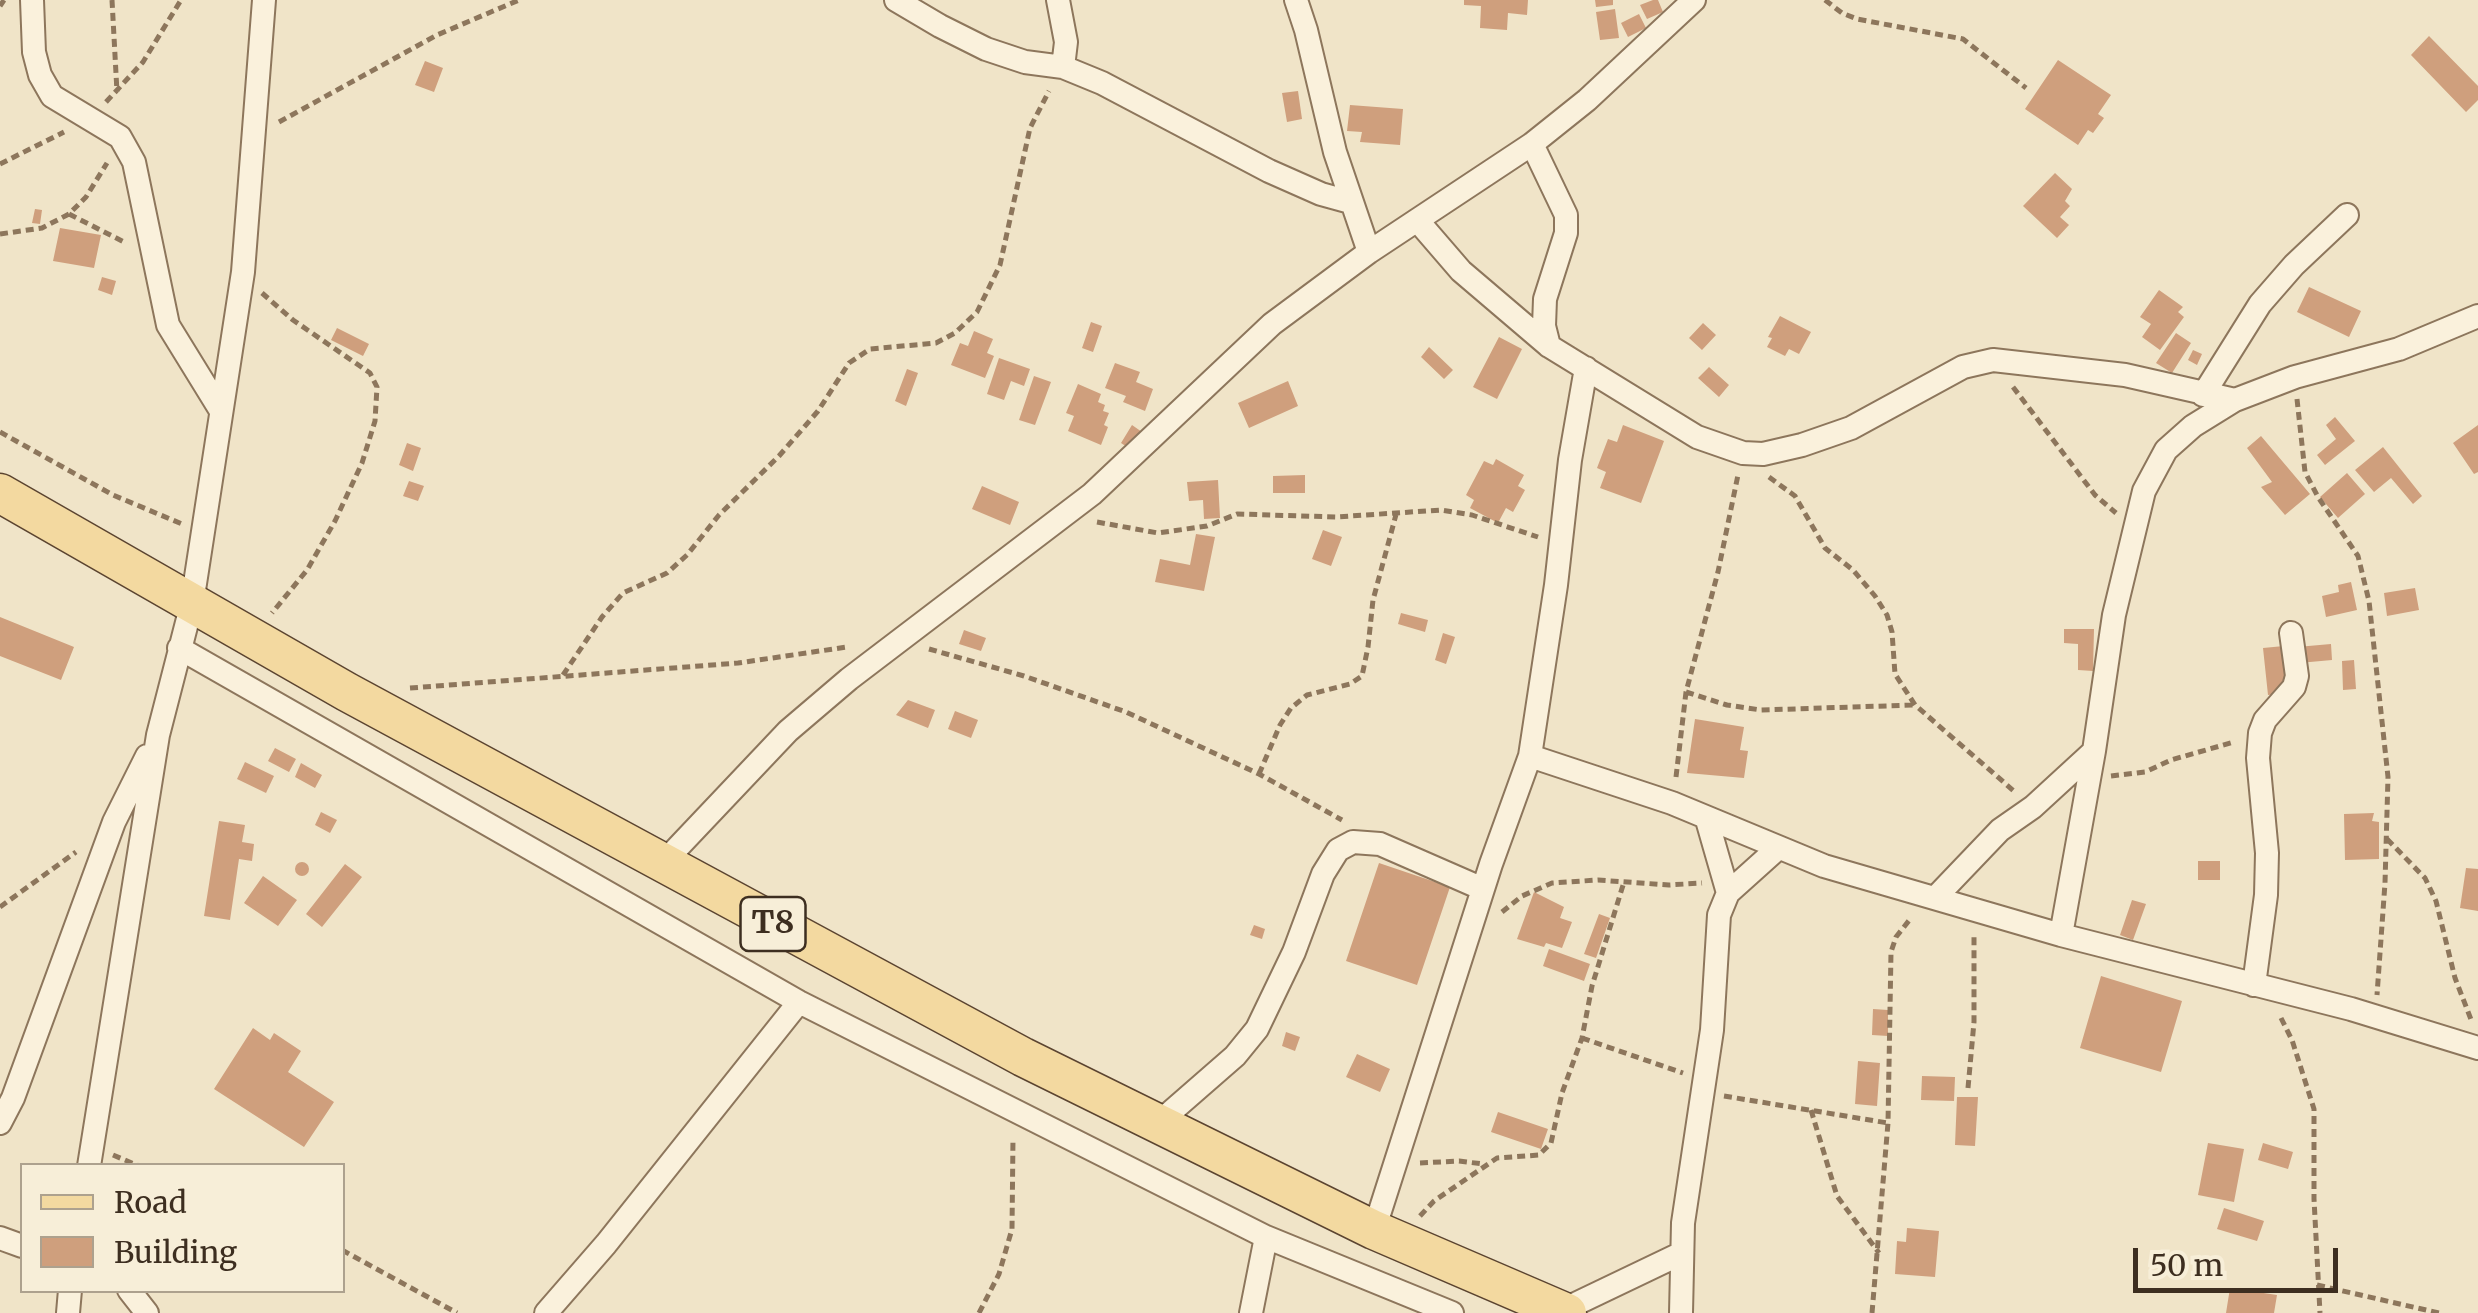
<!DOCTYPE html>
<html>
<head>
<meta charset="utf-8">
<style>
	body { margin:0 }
	#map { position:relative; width:2478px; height:1313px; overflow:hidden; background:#f0e4c8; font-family:Merriweather,serif }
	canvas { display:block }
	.legend { position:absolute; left:20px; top:1163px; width:325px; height:130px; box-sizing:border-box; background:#f7eed8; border:2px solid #ada18e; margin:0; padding:12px 18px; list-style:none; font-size:30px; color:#3d2e20 }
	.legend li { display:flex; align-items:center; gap:20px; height:50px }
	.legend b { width:50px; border:2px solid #ada18e }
	.scale { position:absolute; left:2133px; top:1248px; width:205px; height:45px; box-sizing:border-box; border:5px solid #3d2e20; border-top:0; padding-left:12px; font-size:30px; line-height:35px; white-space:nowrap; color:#3d2e20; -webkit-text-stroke:8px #f7eed8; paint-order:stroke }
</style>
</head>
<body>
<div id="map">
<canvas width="2478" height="1313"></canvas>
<ul class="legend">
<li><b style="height:12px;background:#f3d9a0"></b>Road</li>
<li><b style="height:28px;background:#cf9f7d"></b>Building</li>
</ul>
<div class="scale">50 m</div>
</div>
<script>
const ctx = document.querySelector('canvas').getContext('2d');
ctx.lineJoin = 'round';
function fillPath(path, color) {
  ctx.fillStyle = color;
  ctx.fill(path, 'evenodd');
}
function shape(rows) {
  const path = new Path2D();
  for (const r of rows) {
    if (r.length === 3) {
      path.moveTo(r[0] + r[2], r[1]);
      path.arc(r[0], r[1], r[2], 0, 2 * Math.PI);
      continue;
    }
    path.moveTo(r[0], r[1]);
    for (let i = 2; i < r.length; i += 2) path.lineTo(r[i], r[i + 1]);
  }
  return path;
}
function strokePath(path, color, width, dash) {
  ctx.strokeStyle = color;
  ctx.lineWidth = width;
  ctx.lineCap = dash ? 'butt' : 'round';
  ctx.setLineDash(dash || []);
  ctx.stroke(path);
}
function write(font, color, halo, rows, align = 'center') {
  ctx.font = font + ' Merriweather,serif';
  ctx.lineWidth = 9;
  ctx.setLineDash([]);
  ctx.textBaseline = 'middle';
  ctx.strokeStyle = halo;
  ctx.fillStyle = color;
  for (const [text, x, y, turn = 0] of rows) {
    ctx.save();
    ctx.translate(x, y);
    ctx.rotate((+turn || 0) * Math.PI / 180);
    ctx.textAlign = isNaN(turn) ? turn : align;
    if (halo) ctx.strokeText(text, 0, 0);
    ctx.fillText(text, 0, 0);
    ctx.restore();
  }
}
fillPath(shape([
	[1464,0,1528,0,1527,15,1508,13,1507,30,1480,28,1481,6,1464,5],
	[1595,0,1613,0,1613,5,1596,7],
	[1653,0,1658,0,1663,12,1647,19,1640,5],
	[1615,9,1619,38,1600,40,1596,12],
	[1639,14,1646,28,1628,37,1621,23],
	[2429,36,2478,86,2478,100,2466,112,2411,55],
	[2058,60,2111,95,2098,114,2104,118,2093,133,2088,130,2078,145,2025,109],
	[425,61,443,68,434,92,415,85],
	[1298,91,1302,119,1287,122,1282,93],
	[1350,105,1403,109,1400,145,1360,142,1362,132,1347,131],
	[2055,173,2072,189,2065,201,2070,206,2060,217,2069,225,2057,238,2023,206],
	[35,209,42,210,40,224,32,223],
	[60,228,101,235,94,268,53,261],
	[102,277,116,281,112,295,98,290],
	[2309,287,2361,311,2349,337,2297,312],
	[2159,290,2183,307,2178,312,2184,317,2160,350,2142,337,2151,324,2140,317],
	[1780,316,1811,332,1799,354,1789,349,1785,356,1767,347,1772,338,1768,337],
	[1091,322,1102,326,1093,352,1082,348],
	[1703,323,1716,335,1702,350,1689,338],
	[337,328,369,344,363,356,331,340],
	[974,331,993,339,987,353,994,356,985,378,951,365,960,343,968,346],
	[2176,333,2191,343,2172,373,2156,363],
	[1499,337,1522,349,1497,399,1473,387],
	[1429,347,1453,370,1444,379,1421,357],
	[2193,350,2202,354,2197,365,2188,360],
	[999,358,1030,369,1024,386,1011,381,1004,400,987,394],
	[1115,363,1140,372,1136,382,1153,389,1145,411,1123,402,1126,396,1105,388],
	[1709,367,1729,385,1719,397,1698,378],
	[907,369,918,373,906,406,895,401],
	[1034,376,1051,382,1035,425,1019,420],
	[1288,381,1298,406,1249,428,1238,403],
	[1078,384,1101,394,1098,402,1105,405,1103,411,1109,413,1104,425,1108,427,1101,445,1068,431,1074,416,1066,413],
	[2335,417,2355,441,2325,465,2317,455,2336,439,2326,425],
	[1132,425,1142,432,1130,449,1121,443],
	[1623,425,1664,441,1641,503,1600,488,1606,472,1597,468,1608,439,1617,442],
	[2478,425,2478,472,2474,474,2453,443],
	[2261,436,2310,494,2285,515,2261,487,2272,482,2247,448],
	[407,443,421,448,413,471,399,465],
	[2383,447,2422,496,2413,504,2391,478,2374,492,2355,470],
	[1496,459,1524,475,1518,486,1525,490,1513,512,1506,508,1498,523,1470,508,1474,500,1466,495,1484,461,1493,465],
	[2347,473,2365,494,2338,518,2320,497],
	[1305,475,1305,493,1273,493,1273,476],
	[1218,480,1220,518,1204,519,1203,500,1189,501,1187,482],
	[409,481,424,486,418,501,403,496],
	[982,486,1019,502,1010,525,972,509],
	[1323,530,1342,537,1331,566,1312,559],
	[1196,534,1215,537,1204,591,1155,582,1160,559,1190,565],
	[2351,582,2357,610,2326,617,2322,596,2339,592,2338,585],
	[2415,588,2419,610,2387,616,2384,593],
	[1401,613,1428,620,1425,632,1398,624],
	[0,617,74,647,61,680,0,656],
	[2064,629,2094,629,2093,671,2078,670,2078,644,2064,643],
	[964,630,986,638,981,651,959,644],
	[1443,633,1455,637,1446,664,1435,660],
	[2331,644,2332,660,2299,663,2297,647],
	[2284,646,2289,693,2268,695,2263,648],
	[2354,660,2356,689,2343,690,2342,661],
	[908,700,935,710,928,728,896,715],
	[955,711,978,720,971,738,948,729],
	[1695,719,1744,727,1740,750,1748,751,1744,778,1687,773],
	[275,748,296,759,289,772,268,761],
	[245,762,274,776,266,793,237,779],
	[301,763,322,775,315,788,295,777],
	[321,812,337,820,330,833,315,825],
	[2374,813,2372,821,2379,822,2379,859,2345,860,2344,814],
	[219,821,245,825,242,842,254,844,252,861,239,859,230,920,204,916],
	[2198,861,2220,861,2220,880,2198,880],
	[302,869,7],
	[1379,863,1450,887,1417,985,1346,961],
	[345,864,362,877,322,927,306,914],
	[2466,868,2478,869,2478,911,2460,908],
	[263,876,297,900,278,926,244,903],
	[1534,892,1564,907,1560,918,1572,922,1562,948,1546,943,1544,947,1517,939],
	[2132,900,2146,904,2133,940,2120,935],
	[1599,914,1610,918,1596,958,1584,954],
	[1254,925,1265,929,1262,939,1250,935],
	[1549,949,1590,964,1584,981,1543,966],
	[2101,976,2182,1001,2161,1072,2080,1048],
	[1873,1009,1888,1010,1888,1036,1872,1035],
	[253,1028,270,1040,274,1033,301,1051,288,1072,334,1102,304,1147,214,1089],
	[1286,1032,1300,1037,1295,1051,1282,1046],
	[1357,1054,1390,1069,1380,1092,1346,1077],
	[1858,1061,1880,1063,1877,1106,1855,1104],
	[1922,1076,1955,1077,1954,1101,1921,1100],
	[1957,1097,1978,1097,1975,1146,1955,1145],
	[1498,1112,1548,1129,1541,1149,1491,1132],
	[2208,1143,2244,1149,2234,1202,2198,1195],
	[2263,1143,2293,1152,2288,1169,2258,1160],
	[2224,1208,2264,1221,2257,1241,2217,1229],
	[1907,1228,1939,1231,1935,1277,1895,1274,1897,1241,1906,1242],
	[2230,1288,2277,1295,2274,1313,2226,1313]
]), '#cf9f7d');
const minor = shape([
	[32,0,34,52,40,75,52,96,120,137,134,162,168,325,221,411],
	[896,0,940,26,986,49,1025,62,1063,67,1102,83,1269,171,1321,194,1350,202],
	[1058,0,1066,42,1063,67],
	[1296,0,1306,30,1335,152,1369,252],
	[1532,144,1566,215,1566,233,1545,299,1544,326,1549,346],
	[1417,220,1461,271,1549,346,1697,437,1743,453,1763,454,1802,445,1851,428,1963,367,1993,360,2125,375,2235,400],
	[2203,395,2260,304,2294,265,2347,215],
	[179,648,799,1002,1266,1237,1452,1313],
	[1530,756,1672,803,1824,866,2061,935,2351,1009,2478,1048],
	[1707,820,1728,893],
	[663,863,788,731,849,679,1092,494,1272,324,1369,252,1532,144,1587,100,1694,0],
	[1935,898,2000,830,2033,807,2094,751],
	[2061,935,2094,751,2114,615,2144,491,2166,450,2193,426,2235,400,2295,377,2399,349,2478,316],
	[2254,985,2266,895,2267,853,2258,758,2260,733,2265,720,2294,687,2297,676,2291,633],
	[0,1123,13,1098,114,822,147,756],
	[1157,1124,1235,1056,1257,1029,1294,952,1323,874,1338,850,1353,842,1380,844,1483,889],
	[89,1166,158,735,192,603,243,272,264,0],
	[1374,1230,1491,864,1530,756,1556,585,1570,460,1586,368],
	[0,1238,22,1246],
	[129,1290,147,1313],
	[1561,1311,1680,1254],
	[68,1313,70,1290],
	[546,1313,606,1244,799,1002],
	[1251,1313,1266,1237],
	[1681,1313,1683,1223,1712,1030,1719,915,1728,893,1777,849]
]);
const primary = shape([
	[0,493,347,692,1023,1057,1374,1230,1567,1313]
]);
strokePath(minor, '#8d765c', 26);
strokePath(primary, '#5b4430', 41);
strokePath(shape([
	[112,0,117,92],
	[1825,0,1842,13,1857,19,1963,39,2026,88],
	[0,6,4,0],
	[106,102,143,62,181,0],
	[279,122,437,35,519,0],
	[0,164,64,132],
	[69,214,124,242],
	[0,234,42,228,69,214,86,197,107,163],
	[262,293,293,320,370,373,377,387,375,421,362,463,335,521,307,570,272,613],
	[2013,387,2095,495,2116,513],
	[2297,399,2305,472,2318,497,2358,556,2369,601,2388,777,2385,883,2377,995],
	[0,432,113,495,182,524],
	[1769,477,1795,496,1825,548,1853,570,1875,596,1887,615,1892,632,1895,674,1915,705,2015,792],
	[1097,522,1158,533,1207,526,1237,514,1336,517,1441,510,1472,515,1538,537],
	[929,649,1024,676,1126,712,1259,774,1342,820],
	[563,675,602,617,623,593,667,573,687,555,719,515,779,456,818,411,849,363,870,349,936,343,955,333,977,312,1000,265,1030,128,1049,91],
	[410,688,738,663,847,647],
	[1686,692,1727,705,1761,710,1915,705],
	[1259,774,1280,725,1291,708,1307,695,1350,684,1362,676,1368,647,1373,600,1397,511],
	[2111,776,2145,772,2171,760,2234,742],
	[1676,777,1686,692,1718,572,1738,475],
	[2387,839,2425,878,2436,901,2455,978,2472,1022],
	[0,907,76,852],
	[1502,912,1522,896,1552,883,1598,880,1669,885,1702,883],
	[2281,1018,2292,1040,2314,1109,2314,1199,2320,1313],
	[1582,1038,1683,1073],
	[1968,1088,1974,1022,1974,935],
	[1724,1096,1888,1123],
	[1811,1110,1837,1196,1879,1253],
	[113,1155,139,1166],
	[1420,1163,1459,1161,1483,1164],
	[1420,1216,1434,1201,1497,1158,1539,1155,1551,1143,1562,1093,1582,1038,1592,986,1624,882],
	[342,1250,457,1313],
	[2317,1285,2439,1313],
	[979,1313,999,1274,1012,1229,1013,1138],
	[1872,1313,1888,1123,1891,952,1896,937,1911,918]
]), '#8d765c', 5, [8, 5]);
strokePath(minor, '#faf1dc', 22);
strokePath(primary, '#f3d9a0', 38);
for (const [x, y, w] of [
	[773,924,65]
]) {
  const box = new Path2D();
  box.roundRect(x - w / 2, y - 27, w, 54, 8);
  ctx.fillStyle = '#f7eed8';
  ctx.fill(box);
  strokePath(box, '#3d2e20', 2.5);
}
write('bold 32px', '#3d2e20', null, [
	["T8",773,924]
]);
</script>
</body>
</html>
